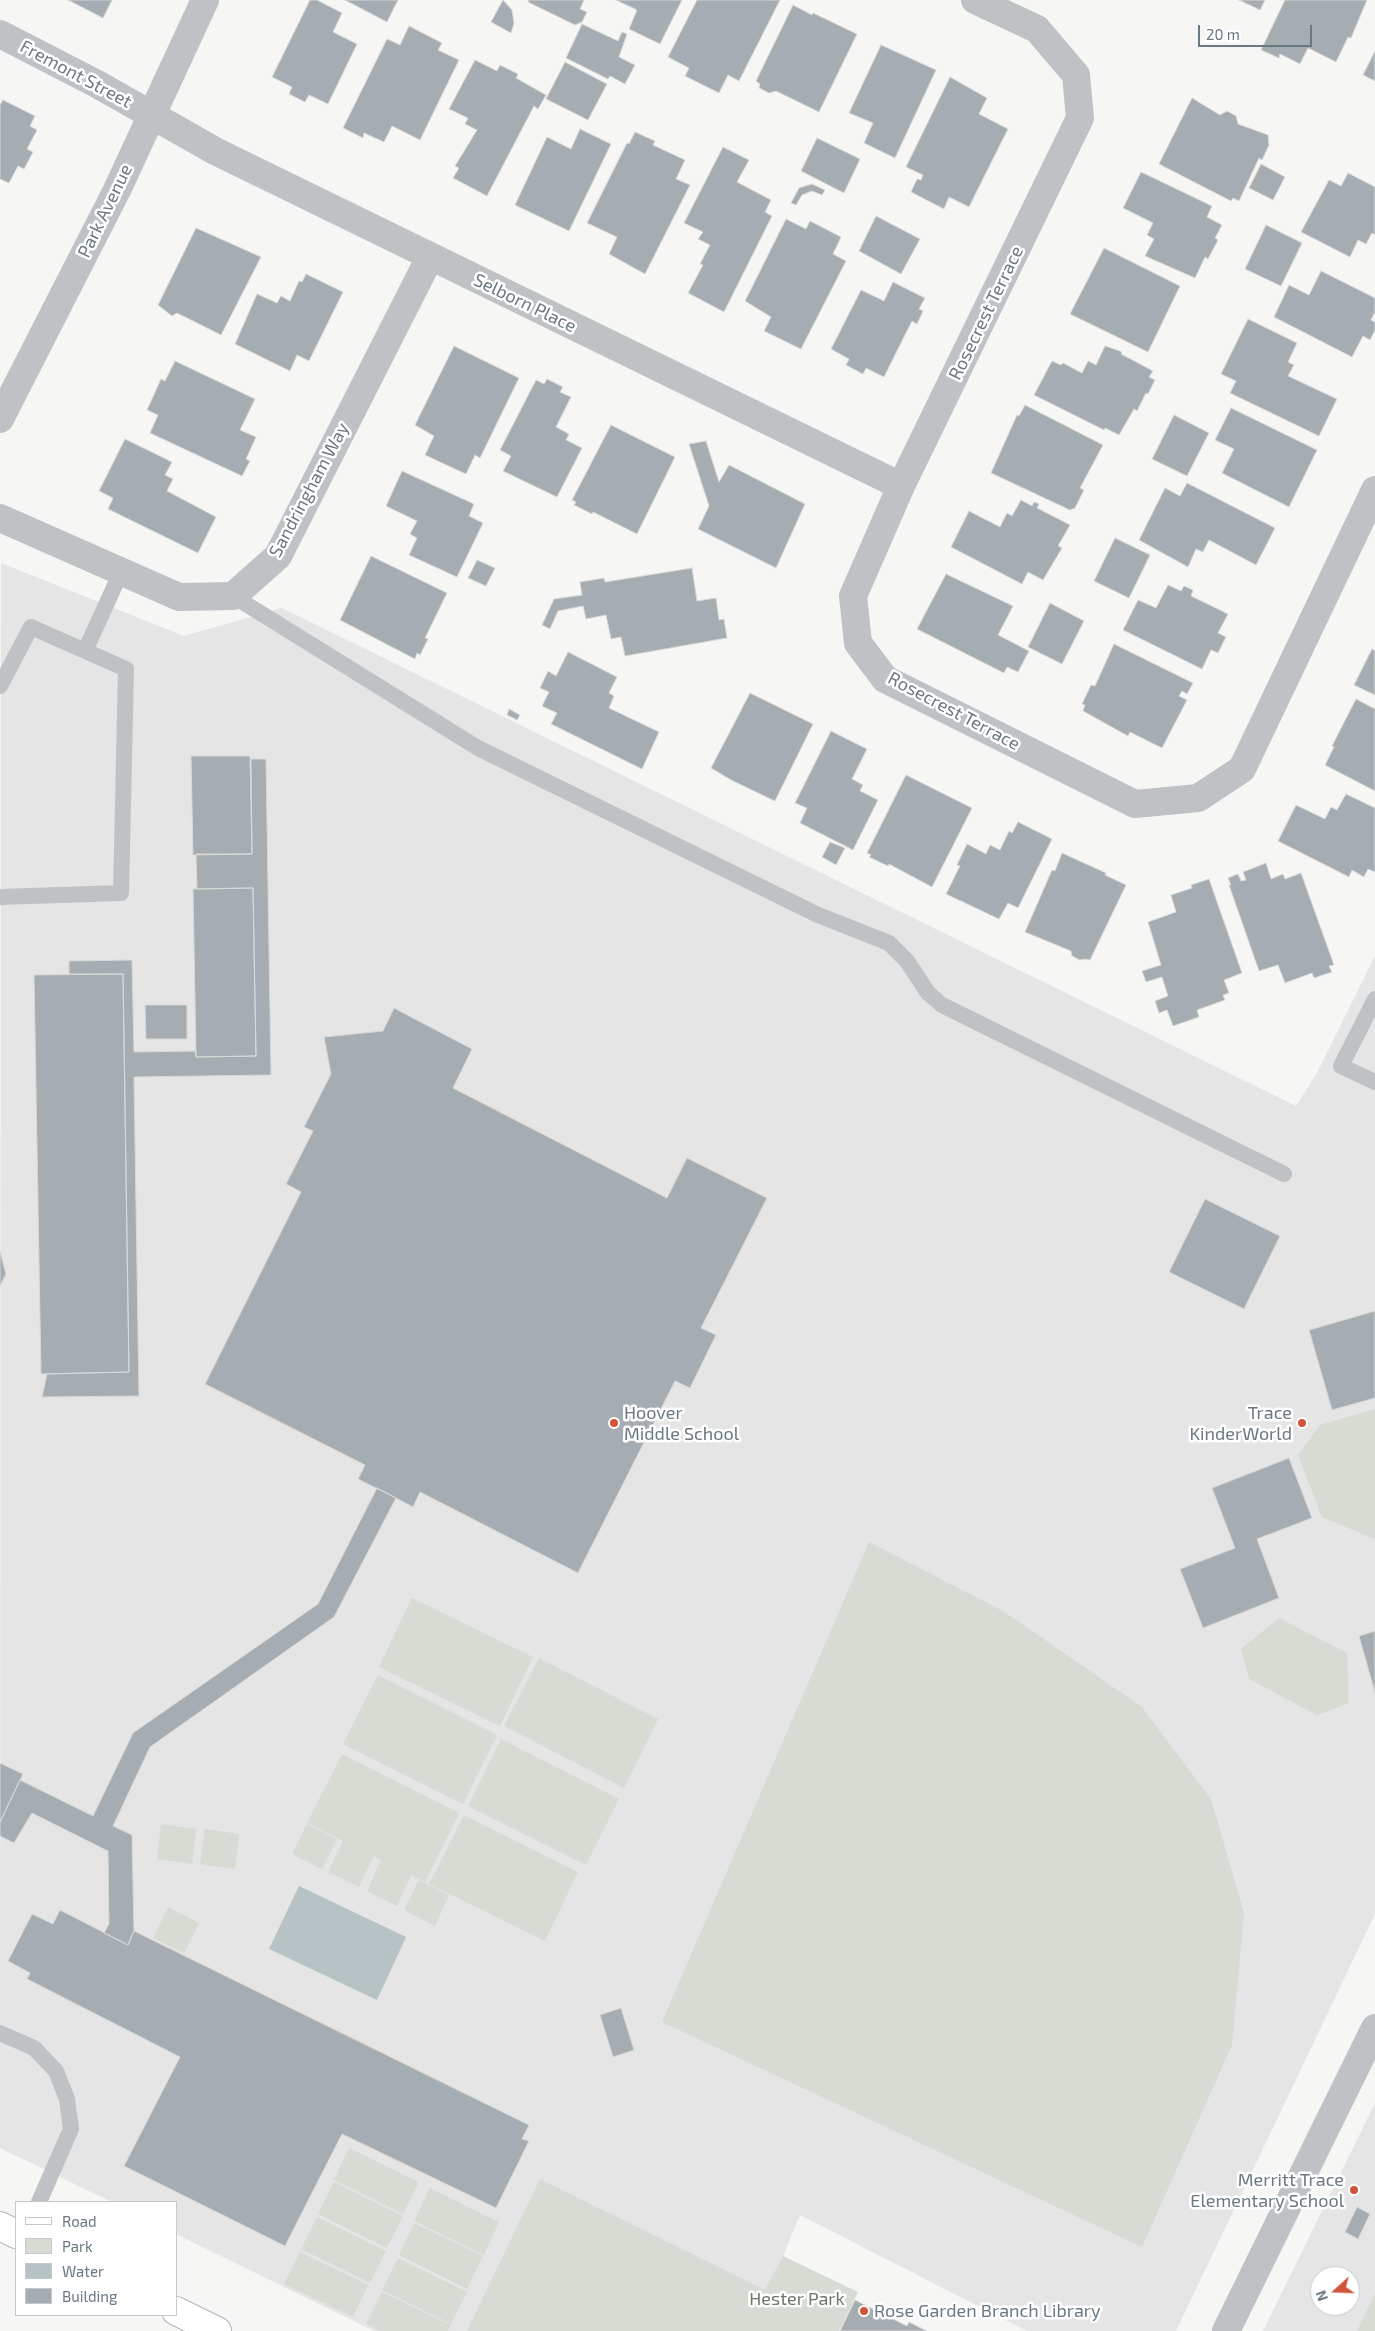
<!DOCTYPE html>
<html>
<head>
<meta charset="utf-8">
<style>
	body { margin:0 }
	#map { position:relative; width:1375px; height:2331px; overflow:hidden; background:#f6f6f4; font-family:"Exo 2",sans-serif }
	canvas { display:block }
	.legend { position:absolute; left:15px; top:2201px; width:162px; height:115px; box-sizing:border-box; background:#fff; border:1px solid #c3c9cd; margin:0; padding:6px 9px; list-style:none; font-size:15px; color:#697881 }
	.legend li { display:flex; align-items:center; gap:10px; height:25px }
	.legend b { width:25px; border:1px solid #c3c9cd }
	.north { position:absolute; left:1310px; top:2266px; width:50px; height:50px; box-sizing:border-box; background:#fff; border:1px solid #c3c9cd; border-radius:50%; rotate:250deg; font-size:14px; font-weight:700; line-height:20px; text-align:center; color:#697881 }
	.north::after { content:''; display:block; margin:auto; width:18px; height:22px; background:#cf543b; clip-path:polygon(50% 0,100% 100%,50% 72%,0 100%) }
	.scale { position:absolute; left:1198px; top:25px; width:114px; height:22px; box-sizing:border-box; border:2px solid #697881; border-top:0; padding-left:6px; font-size:15px; line-height:18px; white-space:nowrap; color:#697881; -webkit-text-stroke:4px #fff; paint-order:stroke }
</style>
</head>
<body>
<div id="map">
<canvas width="1375" height="2331"></canvas>
<ul class="legend">
<li><b style="height:6px;background:#fff"></b>Road</li>
<li><b style="height:14px;background:#d6dbd3"></b>Park</li>
<li><b style="height:14px;background:#b7c2c5"></b>Water</li>
<li><b style="height:14px;background:#a6adb2"></b>Building</li>
</ul>
<div class="north">N</div>
<div class="scale">20 m</div>
</div>
<script>
const ctx = document.querySelector('canvas').getContext('2d');
ctx.lineJoin = 'round';
function fillPath(path, color) {
  ctx.fillStyle = color;
  ctx.fill(path, 'evenodd');
}
function shape(rows) {
  const path = new Path2D();
  for (const r of rows) {
    path.moveTo(r[0], r[1]);
    for (let i = 2; i < r.length; i += 2) path.lineTo(r[i], r[i + 1]);
  }
  return path;
}
function strokePath(path, color, width, dash) {
  ctx.strokeStyle = color;
  ctx.lineWidth = width;
  ctx.lineCap = dash ? 'butt' : 'round';
  ctx.setLineDash(dash || []);
  ctx.stroke(path);
}
function write(font, color, halo, rows, align = 'center') {
  ctx.font = font + ' "Exo 2",sans-serif';
  ctx.lineWidth = 5;
  ctx.setLineDash([]);
  ctx.textBaseline = 'middle';
  ctx.strokeStyle = halo;
  ctx.fillStyle = color;
  for (const [text, x, y, turn = 0] of rows) {
    ctx.save();
    ctx.translate(x, y);
    ctx.rotate((+turn || 0) * Math.PI / 180);
    ctx.textAlign = isNaN(turn) ? turn : align;
    if (halo) ctx.strokeText(text, 0, 0);
    ctx.fillText(text, 0, 0);
    ctx.restore();
  }
}
fillPath(shape([
	[1,563,184,636,282,608,1296,1106,1317,1073,1375,956,1375,1914,1176,2331,1027,2331,800,2215,783,2256,746,2331,374,2331,176,2234,176,2202,112,2202,0,2148],
	[1375,2103,1375,2331,1263,2331],
	[1320,2276,1350,2276,1350,2306,1320,2306]
]), '#e4e5e4');
fillPath(shape([
	[1375,1409,1375,1539,1322,1517,1298,1455,1320,1425],
	[869,1542,1003,1611,1142,1707,1211,1799,1244,1913,1232,2045,1142,2247,662,2022],
	[412,1598,533,1657,500,1726,379,1667],
	[1279,1618,1347,1653,1349,1703,1317,1715,1249,1679,1241,1649],
	[539,1658,658,1719,624,1788,504,1726],
	[378,1675,497,1735,463,1804,343,1744],
	[501,1739,619,1799,586,1865,468,1806],
	[342,1754,459,1813,425,1882,411,1875,397,1906,367,1891,381,1860,374,1856,359,1887,328,1872,343,1841,307,1823],
	[464,1815,578,1872,545,1941,429,1884],
	[161,1824,196,1829,192,1864,157,1859],
	[307,1824,337,1839,322,1869,292,1854],
	[205,1829,239,1834,235,1869,200,1864],
	[419,1880,449,1895,435,1926,404,1910],
	[168,1907,199,1923,184,1953,153,1938],
	[349,2148,419,2182,403,2214,334,2180],
	[540,2179,765,2290,783,2256,858,2292,839,2331,467,2331],
	[334,2182,403,2216,387,2248,318,2214],
	[430,2188,499,2222,484,2255,414,2221],
	[317,2217,386,2251,370,2283,301,2249],
	[414,2223,483,2256,467,2289,399,2255],
	[300,2252,368,2285,353,2317,284,2284],
	[398,2258,467,2292,451,2324,382,2290],
	[382,2292,451,2325,448,2331,380,2331,366,2324],
	[1375,2294,1375,2331,1357,2331]
]), '#d6dbd3');
fillPath(shape([
	[299,1886,406,1937,377,2000,269,1949]
]), '#b7c2c5');
const building = shape([
	[68,0,112,0,103,18,68,0],
	[310,0,317,0,342,13,333,32,357,44,328,104,309,95,305,102,289,94,292,87,272,77,310,0],
	[345,0,398,0,387,22,345,0],
	[503,0,512,10,514,23,511,33,491,22,503,0],
	[529,0,584,0,580,9,587,12,582,22,575,25,528,2,529,0],
	[616,0,682,0,660,44,629,29,637,10,616,0],
	[697,0,780,0,739,81,728,75,719,93,685,76,689,68,668,57,697,0],
	[1239,0,1265,0,1260,10,1239,0],
	[1285,0,1367,0,1351,38,1348,37,1336,62,1308,48,1300,64,1280,54,1279,58,1261,50,1285,0],
	[793,5,812,15,813,13,857,34,819,112,776,91,769,93,759,88,760,84,756,81,793,5],
	[582,24,618,41,622,32,627,34,619,57,635,65,625,84,610,76,608,79,566,58,582,24],
	[409,26,442,43,438,50,459,60,420,140,392,126,384,142,364,133,363,138,343,128,387,39,400,45,409,26],
	[881,45,936,70,895,158,864,143,873,123,849,113,881,45],
	[1375,51,1375,81,1363,75,1375,51],
	[475,60,497,71,500,65,518,74,516,78,546,95,538,109,534,106,487,196,453,178,459,168,455,166,477,130,465,124,468,118,449,109,475,60],
	[565,62,607,84,588,120,546,99,565,62],
	[950,77,987,98,979,114,1008,129,969,207,949,197,944,209,911,192,917,179,921,180,923,175,906,167,950,77],
	[1192,98,1220,115,1227,111,1236,116,1238,124,1268,135,1269,145,1262,160,1259,158,1239,201,1233,198,1231,201,1159,164,1192,98],
	[3,100,35,116,30,126,37,130,27,149,33,152,24,169,18,166,9,183,0,179,0,105,3,100],
	[580,129,611,144,569,231,515,205,547,137,571,149,580,129],
	[635,132,655,141,653,145,685,160,676,179,690,185,645,274,609,254,617,237,587,223,627,143,629,144,635,132],
	[817,138,860,159,844,193,801,171,817,138],
	[723,147,749,160,737,182,771,200,765,212,772,216,724,312,688,293,703,265,700,264,710,245,698,239,703,232,684,223,723,147],
	[1261,164,1285,177,1273,200,1249,188,1261,164],
	[1141,172,1212,206,1207,217,1222,225,1215,238,1218,240,1208,259,1205,257,1195,278,1145,256,1154,239,1147,235,1153,223,1123,208,1141,172],
	[1348,173,1375,187,1375,235,1372,233,1366,244,1358,240,1350,257,1301,232,1329,180,1341,186,1348,173],
	[812,184,825,190,822,195,812,191,802,195,796,205,791,203,799,188,812,184],
	[876,216,920,239,901,274,859,251,876,216],
	[786,219,806,229,810,221,841,237,833,254,846,261,801,349,764,331,771,317,745,301,786,219],
	[1266,225,1302,243,1281,286,1245,269,1266,225],
	[196,228,261,257,221,335,177,313,172,316,158,305,196,228],
	[1104,248,1180,286,1148,352,1070,314,1104,248],
	[1321,271,1375,298,1375,312,1371,320,1375,322,1375,330,1370,340,1363,336,1352,357,1274,317,1289,285,1309,295,1321,271],
	[306,274,343,292,309,361,297,355,290,371,235,344,257,294,277,303,281,296,290,301,299,281,302,282,306,274],
	[893,282,925,298,919,309,923,311,917,324,912,321,884,377,866,368,863,374,846,365,849,359,831,349,861,290,884,301,893,282],
	[1248,319,1297,343,1288,362,1294,365,1288,376,1337,399,1319,436,1230,393,1236,381,1221,374,1248,319],
	[454,346,519,378,480,458,475,455,466,474,425,455,434,436,415,425,454,346],
	[1105,346,1117,350,1122,352,1121,354,1153,371,1149,377,1155,380,1148,394,1146,393,1137,411,1134,409,1119,435,1105,428,1104,430,1034,395,1052,361,1061,365,1063,363,1082,373,1088,361,1096,365,1105,346],
	[175,361,255,399,240,430,256,437,246,459,250,461,242,476,150,433,158,415,147,410,161,379,165,381,175,361],
	[547,379,563,387,560,392,571,397,556,427,569,434,566,440,582,448,557,497,503,471,511,456,500,450,536,380,544,384,547,379],
	[1025,405,1103,445,1080,488,1084,490,1075,508,1070,510,991,473,1017,415,1019,416,1025,405],
	[1231,408,1317,450,1289,507,1222,473,1234,449,1215,440,1231,408],
	[1174,415,1209,433,1187,476,1152,459,1174,415],
	[611,425,675,457,637,534,593,512,592,514,574,505,576,502,572,500,611,425],
	[125,439,172,462,165,475,173,479,167,491,216,517,198,553,108,509,113,498,99,491,125,439],
	[706,441,719,482,729,465,805,504,776,568,698,529,709,506,689,444,706,441],
	[402,471,474,504,469,516,483,523,457,577,409,555,417,538,410,534,417,521,386,506,402,471],
	[1187,483,1275,528,1256,565,1209,540,1203,552,1196,549,1188,567,1139,540,1165,488,1180,496,1187,483],
	[1021,500,1032,506,1034,502,1039,504,1037,508,1070,525,1058,546,1062,548,1043,580,1028,572,1022,584,951,547,969,511,1000,527,1007,513,1012,516,1021,500],
	[1115,538,1150,555,1129,598,1094,581,1115,538],
	[371,556,447,593,425,638,428,639,420,655,417,653,415,659,340,620,371,556],
	[477,560,495,568,486,586,468,578,477,560],
	[692,568,697,601,716,598,719,620,724,619,727,638,625,656,621,637,611,639,606,615,586,619,583,606,558,611,550,629,542,625,554,599,582,595,580,582,604,578,605,582,692,568],
	[946,574,1013,606,998,635,1029,651,1018,672,1007,667,1004,673,917,629,946,574],
	[1168,585,1181,591,1184,586,1193,590,1191,596,1228,614,1218,633,1226,637,1218,653,1211,650,1202,669,1123,630,1138,600,1156,608,1168,585],
	[1050,603,1084,621,1062,664,1028,647,1050,603],
	[1114,644,1193,683,1187,694,1182,691,1179,696,1187,700,1162,748,1130,732,1128,736,1083,711,1085,705,1082,704,1091,685,1095,686,1114,644],
	[1372,649,1375,651,1375,695,1354,685,1372,649],
	[568,652,617,677,609,693,614,696,609,708,659,732,642,769,551,724,557,713,542,706,549,692,540,688,548,671,556,676,568,652],
	[750,693,813,724,775,801,731,780,711,768,750,693],
	[1356,699,1375,709,1375,791,1325,765,1334,747,1332,746,1356,699],
	[509,709,520,715,517,720,507,715,509,709],
	[831,731,867,749,852,779,863,785,860,791,878,800,853,850,800,823,807,808,795,803,831,731],
	[191,756,250,756,252,854,193,855,191,756],
	[251,759,266,759,271,1075,134,1077,139,1396,42,1397,47,1374,129,1372,123,974,69,974,69,961,132,960,134,1052,196,1051,196,1057,256,1056,253,888,197,889,196,854,252,854,251,759],
	[906,775,972,808,932,887,889,864,888,866,869,857,871,855,867,853,906,775],
	[1346,794,1375,808,1375,872,1368,869,1364,877,1352,870,1349,877,1278,841,1296,805,1325,819,1331,807,1337,810,1346,794],
	[1018,822,1052,839,1018,908,1008,903,999,919,946,894,960,866,957,865,967,844,986,854,990,845,1000,850,1009,831,1012,833,1018,822],
	[830,842,845,848,836,865,822,857,830,842],
	[1062,853,1106,873,1105,875,1126,885,1090,960,1086,959,1080,960,1072,956,1071,951,1025,932,1052,870,1055,871,1062,853],
	[1266,863,1271,879,1283,874,1285,879,1301,873,1334,965,1329,966,1332,972,1314,978,1312,973,1285,983,1278,965,1259,971,1229,885,1231,885,1228,878,1238,874,1241,881,1246,880,1243,872,1266,863],
	[1209,879,1242,973,1224,980,1229,993,1223,995,1225,1000,1197,1010,1199,1017,1173,1026,1167,1010,1159,1013,1155,1001,1168,996,1162,977,1146,982,1142,971,1161,965,1148,922,1176,912,1171,895,1192,888,1191,885,1209,879],
	[253,888,256,1056,196,1057,193,889,253,888],
	[123,974,129,1372,41,1374,34,975,123,974],
	[145,1005,187,1005,187,1039,146,1039,145,1005],
	[394,1008,472,1049,453,1088,667,1198,687,1158,767,1198,701,1328,716,1335,690,1388,675,1381,578,1573,420,1492,413,1507,396,1498,358,1479,365,1465,205,1384,301,1192,286,1184,313,1131,304,1127,331,1074,324,1037,383,1031,394,1008],
	[1205,1199,1280,1236,1244,1309,1169,1272,1205,1199],
	[0,1251,6,1274,0,1286,0,1251],
	[1375,1311,1375,1398,1332,1410,1309,1330,1375,1311],
	[1289,1458,1312,1518,1257,1539,1279,1598,1203,1628,1180,1569,1235,1548,1212,1488,1289,1458],
	[377,1488,396,1498,334,1617,150,1747,113,1826,132,1835,134,1931,128,1945,104,1933,109,1924,108,1851,32,1813,14,1843,0,1836,0,1822,20,1780,93,1816,133,1733,318,1604,377,1488],
	[1375,1631,1375,1693,1359,1636,1375,1631],
	[0,1763,23,1774,0,1822,0,1763],
	[60,1910,128,1945,134,1931,529,2125,522,2139,529,2141,496,2208,342,2134,285,2246,124,2166,180,2057,27,1979,30,1973,8,1961,32,1914,53,1924,60,1910],
	[621,2008,634,2050,613,2057,600,2015,621,2008],
	[1357,2207,1370,2214,1358,2239,1345,2232,1357,2207],
	[855,2300,907,2326,909,2322,927,2331,840,2331,855,2300]
]);
fillPath(building, '#a6adb2');
strokePath(building, '#d8d8d6', 1);
const secondary = shape([
	[0,2226,16,2234],
	[176,2311,217,2331]
]);
strokePath(secondary, '#b1b6b9', 30);
strokePath(shape([
	[233,596,478,748,818,915,889,943,907,961,928,993,942,1005,1284,1174],
	[85,651,121,572],
	[0,686,31,627,126,669,121,893,0,897],
	[1375,999,1341,1066,1375,1082],
	[0,2033,34,2048,56,2071,67,2099,71,2129,39,2202]
]), '#bec2c5', 16);
strokePath(shape([
	[975,0,1037,29,1076,75,1080,118,901,486,853,596,858,643,885,679,1135,804,1198,798,1242,769,1375,490],
	[0,34,97,84,215,151,901,486],
	[0,518,179,597,233,596,278,556,430,257]
]), '#bec2c5', 28);
strokePath(shape([
	[0,419,117,190,205,0],
	[1226,2331,1375,2028]
]), '#bec2c5', 28);
strokePath(secondary, '#fff', 28);
for (const [x, y, r, color] of [
	[614,1423,5,"#cf543b"],
	[1302,1423,5,"#cf543b"],
	[1354,2190,5,"#cf543b"],
	[864,2311,5,"#cf543b"]
]) {
  const dot = new Path2D();
  dot.arc(x, y, r, 0, 2 * Math.PI);
  ctx.fillStyle = color;
  ctx.fill(dot);
  strokePath(dot, '#fff', 2);
}
write('18px', '#697881', '#fff', [
	["Fremont Street",76,74,28],
	["Park Avenue",105,211,-64],
	["Selborn Place",525,303,26],
	["Rosecrest Terrace",986,313,-64],
	["Sandringham Way",309,490,-62],
	["Rosecrest Terrace",954,711,28]
]);
write('18px', '#697881', '#fff', [
	["Hoover",624,1413],
	["Middle School",624,1434],
	["Trace",1292,1413,"right"],
	["KinderWorld",1292,1434,"right"],
	["Merritt Trace",1344,2180,"right"],
	["Elementary School",1344,2201,"right"],
	["Rose Garden Branch Library",874,2311]
], 'left');
write('18px', '#6c7967', '#fff', [
	["Hester Park",797,2299]
]);
</script>
</body>
</html>
